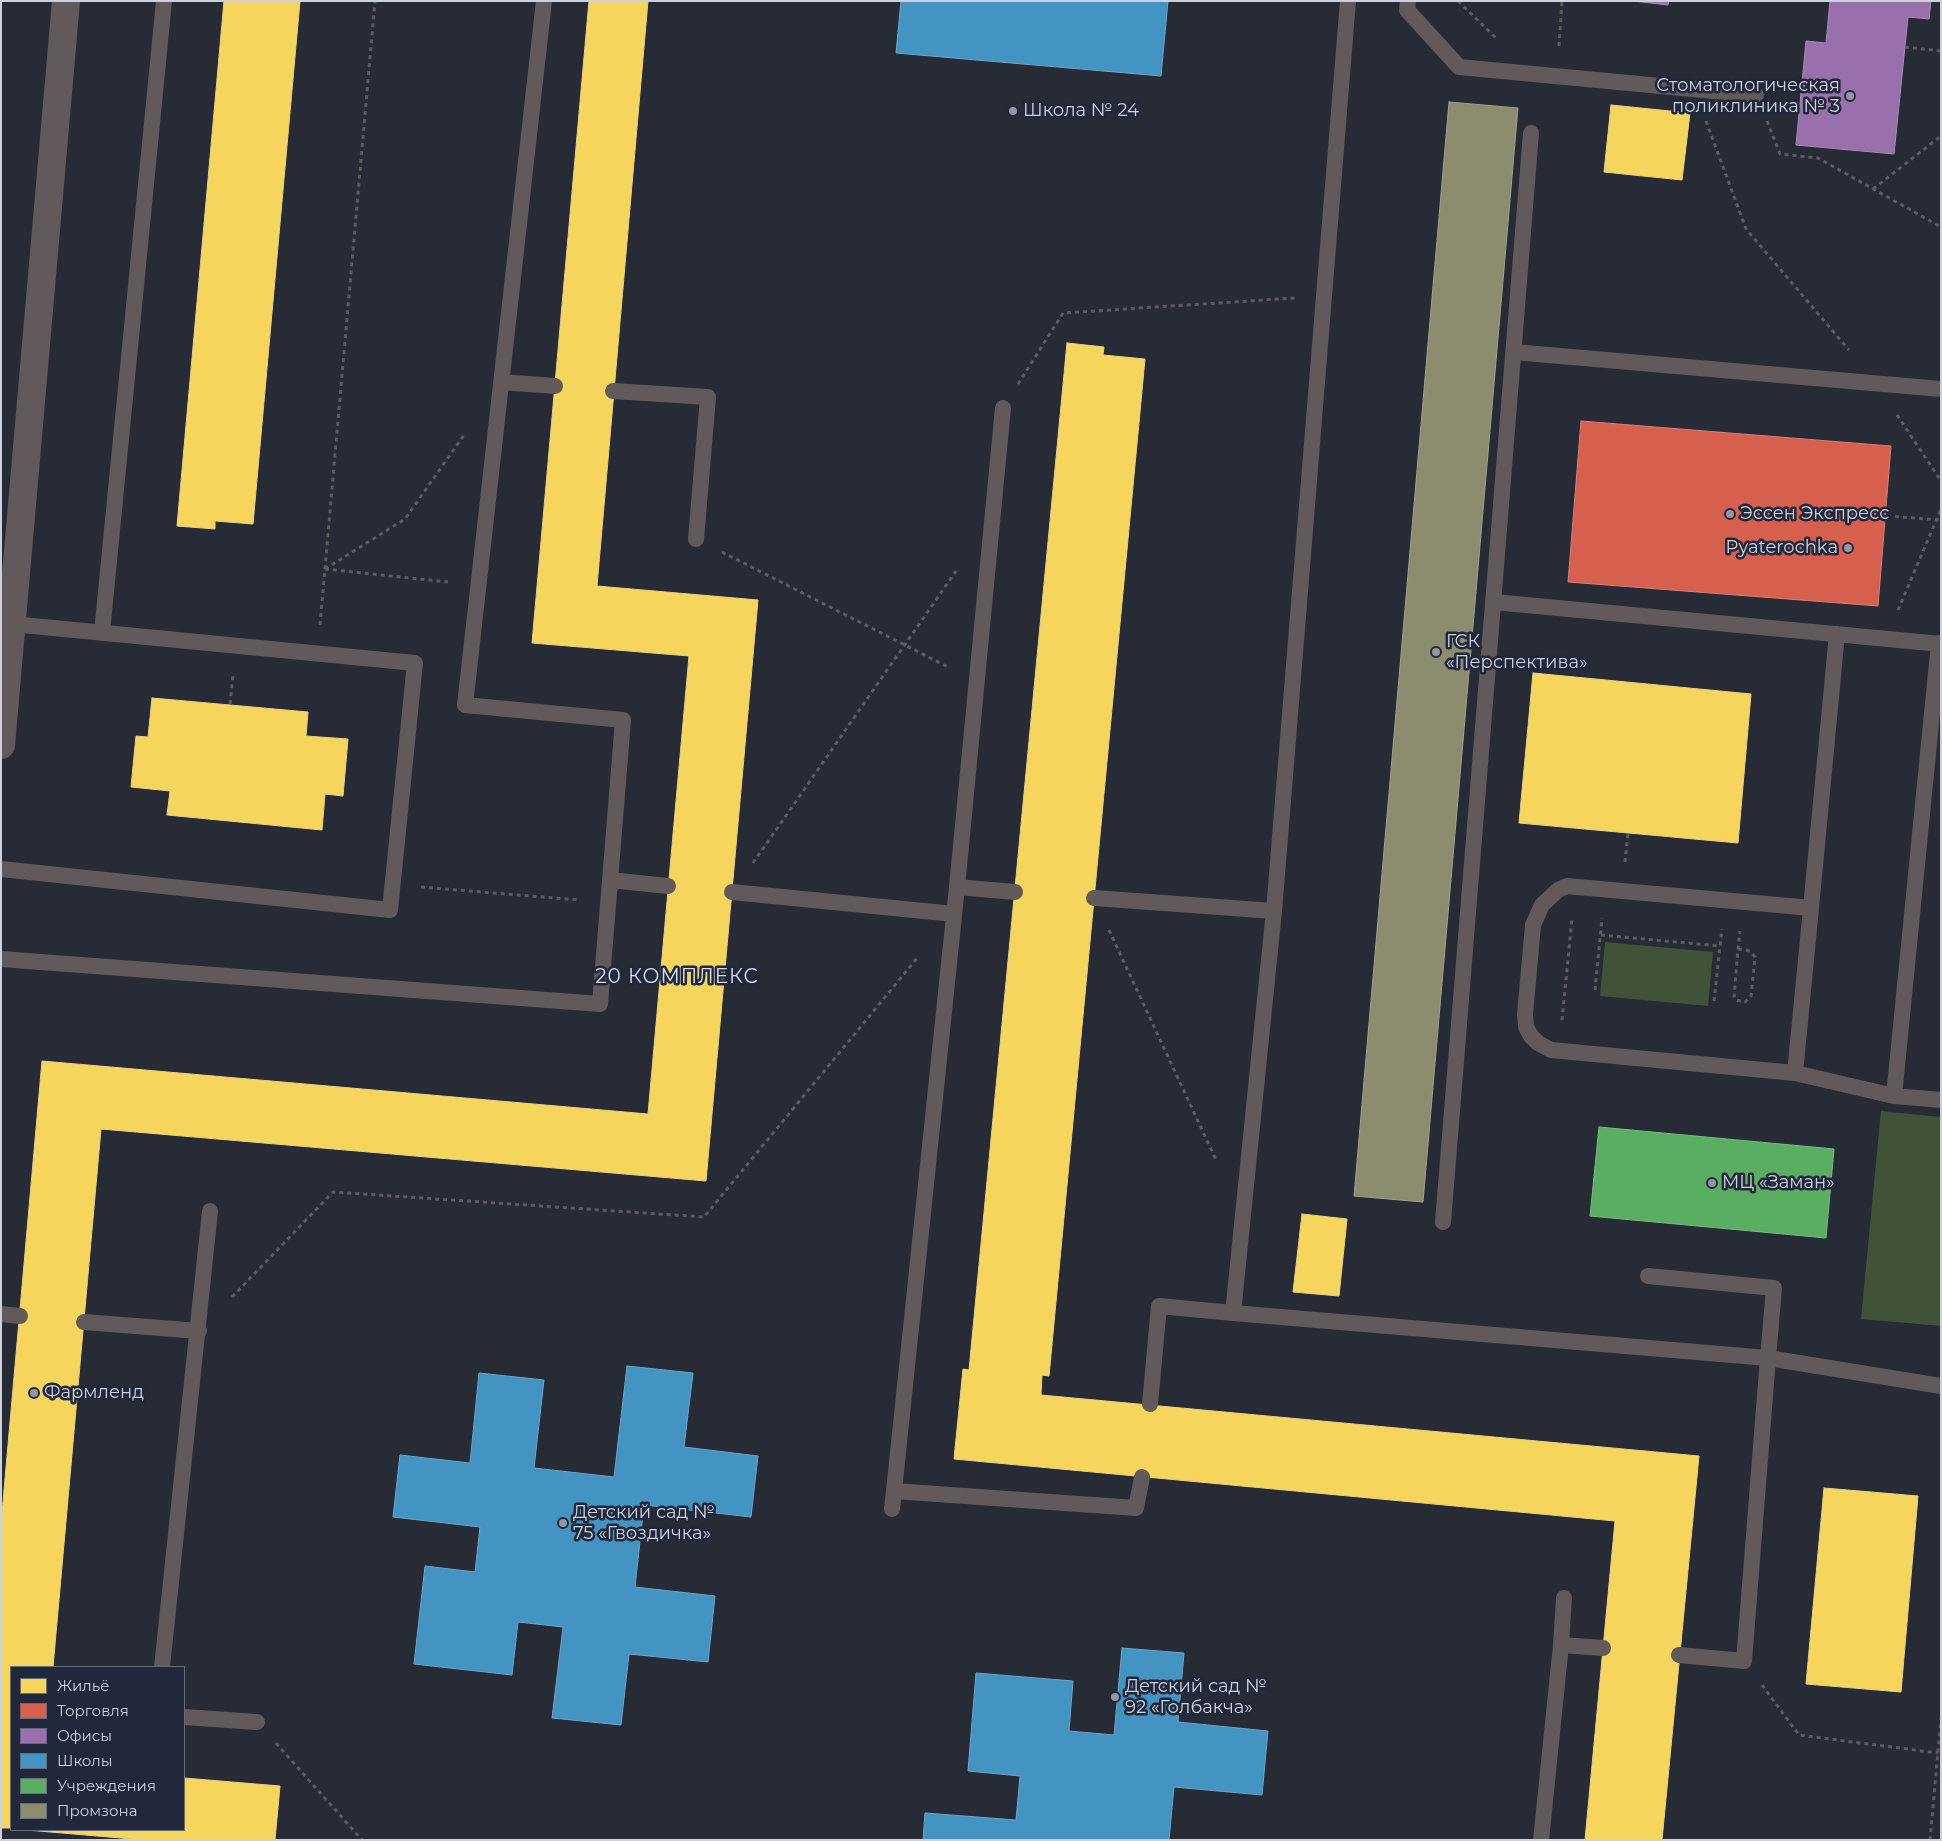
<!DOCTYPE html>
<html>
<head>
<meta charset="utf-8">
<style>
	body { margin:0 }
	#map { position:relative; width:1942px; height:1841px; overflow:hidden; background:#272b35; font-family:Montserrat,sans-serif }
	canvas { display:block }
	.frame { position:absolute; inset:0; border:2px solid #ccd1de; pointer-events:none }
	.legend { position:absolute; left:10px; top:1666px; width:175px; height:165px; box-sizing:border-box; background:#21283b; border:1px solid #656c7c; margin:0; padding:6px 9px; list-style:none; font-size:15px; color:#ccd1de }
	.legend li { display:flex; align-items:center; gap:10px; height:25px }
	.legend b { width:25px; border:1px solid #656c7c }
</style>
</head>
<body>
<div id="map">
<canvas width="1942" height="1841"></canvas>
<div class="frame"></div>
<ul class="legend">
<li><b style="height:14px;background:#f6d55c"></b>Жильё</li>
<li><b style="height:14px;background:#d6604d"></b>Торговля</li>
<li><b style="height:14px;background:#9970ab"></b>Офисы</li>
<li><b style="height:14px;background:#4393c3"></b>Школы</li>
<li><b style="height:14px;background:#5aae61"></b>Учреждения</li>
<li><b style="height:14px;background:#8c8c6e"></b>Промзона</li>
</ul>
</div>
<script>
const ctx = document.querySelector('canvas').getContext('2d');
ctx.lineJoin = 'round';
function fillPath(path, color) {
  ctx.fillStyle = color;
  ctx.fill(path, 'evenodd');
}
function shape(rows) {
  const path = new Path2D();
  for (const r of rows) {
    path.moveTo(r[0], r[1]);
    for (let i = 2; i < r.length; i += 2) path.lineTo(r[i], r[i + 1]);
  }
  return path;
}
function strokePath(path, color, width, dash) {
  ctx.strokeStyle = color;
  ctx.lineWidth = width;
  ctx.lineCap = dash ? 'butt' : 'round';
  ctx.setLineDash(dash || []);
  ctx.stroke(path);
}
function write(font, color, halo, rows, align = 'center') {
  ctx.font = font + ' Montserrat,sans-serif';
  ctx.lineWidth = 5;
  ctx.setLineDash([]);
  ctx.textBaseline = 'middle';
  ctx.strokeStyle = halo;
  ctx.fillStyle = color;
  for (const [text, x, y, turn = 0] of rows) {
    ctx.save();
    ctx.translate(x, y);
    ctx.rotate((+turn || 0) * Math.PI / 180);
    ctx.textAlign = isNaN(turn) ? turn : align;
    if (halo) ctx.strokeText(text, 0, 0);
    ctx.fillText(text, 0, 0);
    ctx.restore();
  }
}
fillPath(shape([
	[1605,942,1713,952,1708,1006,1600,996],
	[1881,1111,1941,1117,1941,1326,1861,1319]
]), '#405238');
const homes = shape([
	[224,1,300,1,253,524,215,521,215,529,177,526,224,1],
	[589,1,648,1,597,586,758,600,706,1181,101,1129,53,1667,11,1667,11,1828,1,1828,1,1524,42,1061,648,1114,689,656,532,643,589,1],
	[1611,105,1690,113,1682,180,1604,172,1611,105],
	[1067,343,1104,347,1103,355,1145,359,1049,1376,1042,1375,1041,1395,1699,1456,1662,1840,1585,1840,1615,1521,954,1459,963,1369,969,1370,1067,343],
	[1533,673,1751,694,1738,843,1519,823,1533,673],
	[152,698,308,712,306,736,348,739,343,796,325,794,322,830,167,815,170,791,131,787,136,736,148,737,152,698],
	[1302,1214,1347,1219,1339,1296,1293,1292,1302,1214],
	[1824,1488,1918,1496,1901,1692,1806,1684,1824,1488],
	[184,1778,280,1786,275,1840,144,1840,27,1830,184,1830,184,1778]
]);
fillPath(homes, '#f6d55c');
strokePath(homes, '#e9d483', 1);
const shops = shape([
	[1581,421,1891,446,1878,606,1568,582,1581,421]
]);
fillPath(shops, '#d6604d');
strokePath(shops, '#d38278', 1);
const offices = shape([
	[1633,1,1669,1,1668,5,1633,1],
	[1830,1,1931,1,1929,19,1908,17,1894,154,1796,145,1806,41,1826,43,1830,1]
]);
fillPath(offices, '#9970ab');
strokePath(offices, '#a88dba', 1);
const schools = shape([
	[901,1,1168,1,1161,76,896,53,901,1],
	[627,1366,693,1373,684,1447,758,1456,751,1517,644,1505,635,1587,715,1596,708,1662,629,1654,621,1725,552,1718,563,1627,518,1622,512,1675,414,1664,425,1566,475,1572,480,1527,393,1517,400,1455,470,1463,479,1373,544,1380,534,1468,614,1477,627,1366],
	[1122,1648,1184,1653,1178,1722,1268,1731,1262,1795,1174,1787,1169,1840,923,1840,925,1813,1016,1820,1020,1776,968,1771,976,1673,1073,1681,1069,1731,1114,1735,1122,1648]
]);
fillPath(schools, '#4393c3');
strokePath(schools, '#6ca6cb', 1);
const public = shape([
	[1599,1127,1834,1149,1826,1238,1590,1216,1599,1127]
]);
fillPath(public, '#5aae61');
strokePath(public, '#7cb886', 1);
const industry = shape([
	[1449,102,1518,108,1423,1202,1354,1196,1449,102]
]);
fillPath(industry, '#8c8c6e');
strokePath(industry, '#9fa190', 1);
strokePath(shape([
	[1458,1,1497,39],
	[1559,46,1562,1],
	[1905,47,1941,51],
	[1706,121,1746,229,1849,350],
	[1767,121,1780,154,1818,158,1941,227],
	[1873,189,1941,136],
	[1018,384,1063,313,1295,298],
	[1897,415,1941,481],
	[1887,516,1941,520],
	[722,552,948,667],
	[325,569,405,519,464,435],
	[325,569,448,582],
	[1898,610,1941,509],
	[320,625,375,1],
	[230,704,233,675],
	[1625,862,1628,833],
	[753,863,956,571],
	[421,887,579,900],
	[1109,930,1217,1162],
	[1601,935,1720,946,1722,929],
	[1738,949,1750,951,1755,957,1751,996,1745,1002,1736,1000,1734,997,1738,949,1740,931],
	[1595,990,1602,918],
	[1714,1001,1720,946],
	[1562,1020,1572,919],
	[232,1297,333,1192,704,1217,918,957],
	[1762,1685,1799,1735,1938,1753],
	[276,1743,362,1840],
	[1930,1840,1941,1718]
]), '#5e5b5e', 3, [4, 4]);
strokePath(shape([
	[1348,1,1274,911,1233,1313,1768,1358,1774,1288,1648,1276],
	[1408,1,1407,10,1459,67,1756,95],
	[1514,352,1941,389],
	[501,382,555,386],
	[613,391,708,397,696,539],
	[1003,408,957,887,894,1491,1136,1508,1142,1477],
	[1494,602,1941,644],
	[102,632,164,1],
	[1,869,390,910,415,663,12,624],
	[610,880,668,886],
	[957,887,1015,892],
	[732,892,954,914],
	[1094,898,1274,911],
	[1811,908,1837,634],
	[1,959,600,1004,623,720,465,705,544,1],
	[1795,1073,1811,908,1567,886,1558,890,1542,905,1533,925,1525,1014,1526,1027,1531,1036,1538,1043,1551,1050,1795,1073,1894,1096,1941,1100],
	[1894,1096,1939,643],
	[1443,1222,1531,133],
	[1,1314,20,1316],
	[84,1322,199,1331],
	[1150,1404,1159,1306,1233,1313],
	[892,1509,894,1491],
	[1561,1645,1564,1598],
	[1679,1655,1744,1661,1768,1358,1941,1386],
	[162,1667,210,1211],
	[184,1717,257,1722],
	[1541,1840,1561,1645,1603,1648]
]), '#61595a', 16);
strokePath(shape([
	[1,745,66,1]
]), '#61595a', 28);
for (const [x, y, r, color] of [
	[1850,96,5,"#9297a3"],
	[1013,111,5,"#9297a3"],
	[1730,514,5,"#9297a3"],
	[1848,548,5,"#9297a3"],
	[1436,652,5,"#9297a3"],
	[1712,1183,5,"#9297a3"],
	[34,1393,5,"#9297a3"],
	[563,1523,5,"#9297a3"],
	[1115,1697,5,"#9297a3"]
]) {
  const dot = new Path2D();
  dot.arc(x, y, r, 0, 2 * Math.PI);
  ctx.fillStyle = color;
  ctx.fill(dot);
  strokePath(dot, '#21283b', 2);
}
write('18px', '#ccd1de', '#21283b', [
	["Стоматологическая",1840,86,"right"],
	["поликлиника № 3",1840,107,"right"],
	["Школа № 24",1023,111],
	["Эссен Экспресс",1740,514],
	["Pyaterochka",1838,548,"right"],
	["ГСК",1446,642],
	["«Перспектива»",1446,663],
	["МЦ «Заман»",1722,1183],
	["Фармленд",44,1393],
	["Детский сад №",573,1513],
	["75 «Гвоздичка»",573,1534],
	["Детский сад №",1125,1687],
	["92 «Голбакча»",1125,1708]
], 'left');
ctx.letterSpacing = '1px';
write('20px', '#d4def8', '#21283b', [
	["20 КОМПЛЕКС",677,977]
]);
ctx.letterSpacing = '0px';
</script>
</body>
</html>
